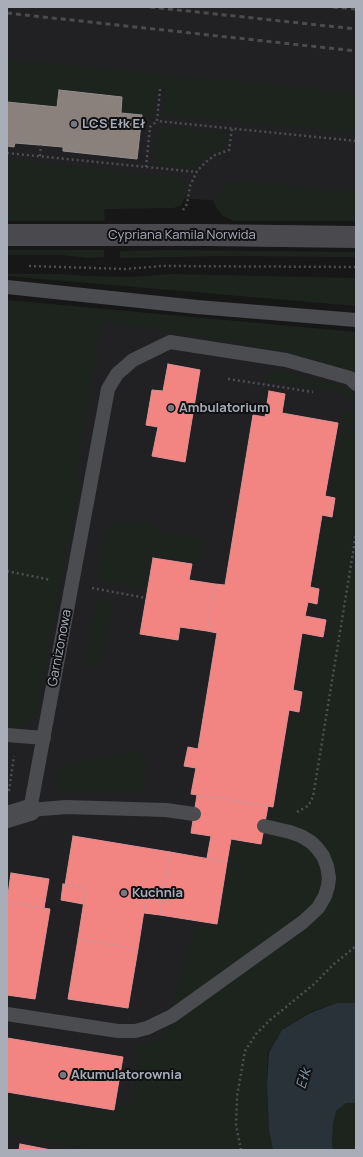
<!DOCTYPE html>
<html>
<head>
<meta charset="utf-8">
<style>
	body { margin:0 }
	#map { position:relative; width:363px; height:1157px; overflow:hidden; background:#171717; font-family:Manrope,sans-serif }
	canvas { display:block }
	.frame { position:absolute; inset:0; border:8px solid #a8adb8; pointer-events:none }
</style>
</head>
<body>
<div id="map">
<canvas width="363" height="1157"></canvas>
<div class="frame"></div>
</div>
<script>
const ctx = document.querySelector('canvas').getContext('2d');
ctx.lineJoin = 'round';
function fillPath(path, color) {
  ctx.fillStyle = color;
  ctx.fill(path, 'evenodd');
}
function shape(rows) {
  const path = new Path2D();
  for (const r of rows) {
    path.moveTo(r[0], r[1]);
    for (let i = 2; i < r.length; i += 2) path.lineTo(r[i], r[i + 1]);
  }
  return path;
}
function strokePath(path, color, width, dash) {
  ctx.strokeStyle = color;
  ctx.lineWidth = width;
  ctx.lineCap = dash ? 'butt' : 'round';
  ctx.setLineDash(dash || []);
  ctx.stroke(path);
}
function write(font, color, halo, rows, align = 'center') {
  ctx.font = font + ' Manrope,sans-serif';
  ctx.lineWidth = 4;
  ctx.setLineDash([]);
  ctx.textBaseline = 'middle';
  ctx.strokeStyle = halo;
  ctx.fillStyle = color;
  for (const [text, x, y, turn = 0] of rows) {
    ctx.save();
    ctx.translate(x, y);
    ctx.rotate((+turn || 0) * Math.PI / 180);
    ctx.textAlign = isNaN(turn) ? turn : align;
    if (halo) ctx.strokeText(text, 0, 0);
    ctx.fillText(text, 0, 0);
    ctx.restore();
  }
}
fillPath(shape([
	[7,7,356,7,356,95,7,60],
	[7,74,157,89,356,106,356,210,177,198,7,199],
	[100,319,356,350,356,903,163,1150,7,1150,7,470]
]), '#212123');
fillPath(shape([
	[7,59,356,93,356,133,163,114,165,90,157,89,154,116,121,113,122,97,59,91,57,107,7,102],
	[164,127,227,133,226,147,208,155,194,168,155,164,158,132],
	[7,159,178,178,185,184,184,199,181,205,174,208,104,209,105,221,7,221],
	[235,181,352,191,356,193,356,221,234,221,223,216,216,208,214,200,218,200,219,196,224,187,231,182],
	[7,250,104,250,104,257,89,258,62,255,7,255],
	[168,250,356,252,356,257,222,256,120,258,120,251],
	[7,274,59,274,87,276,131,277,171,274,356,278,356,306,7,276],
	[7,300,356,332,356,374,354,373,305,356,260,347,184,333,101,321,76,472,79,486,36,713,29,723,21,728,7,727],
	[274,369,348,387,356,396,356,588,355,593,356,593,356,1003,337,1003,310,1012,282,1030,268,1052,267,1085,269,1130,273,1150,94,1150,7,1134,7,1095,115,1113,117,1101,132,1104,139,1063,136,1045,151,1043,164,1035,195,926,218,929,233,842,265,847,272,811,275,811,291,714,303,715,306,690,296,688,304,636,326,640,329,617,318,615,323,587,314,585,324,518,334,519,338,495,330,494,343,412,351,413,353,400,349,396,342,392,262,380],
	[119,521,129,521,156,525,156,531,203,539,199,563,151,555,145,588,97,580,105,534,110,526],
	[97,598,112,600,100,667,85,665],
	[137,751,146,761,142,792,65,791,58,787,55,778,58,769,66,764,78,761],
	[346,1103,356,1103,356,1150,333,1150,332,1144,333,1124,336,1111]
]), '#1d241e');
fillPath(shape([
	[337,1003,356,1003,356,1103,346,1103,336,1111,333,1124,332,1144,333,1150,273,1150,269,1130,267,1085,269,1052,282,1030,310,1013]
]), '#2a3239');
const health = shape([
	[168,364,200,370,185,462,152,456,158,427,146,425,152,390,163,391,168,364],
	[269,391,285,394,282,413,338,423,325,496,335,498,332,517,322,515,310,587,319,589,317,604,308,602,305,616,326,620,323,637,302,633,293,690,302,692,299,712,289,710,273,807,191,794,196,768,184,766,188,747,198,749,217,633,207,631,215,584,225,585,253,415,265,417,269,391],
	[153,558,192,564,189,580,215,584,207,631,180,627,178,640,140,634,153,558],
	[197,795,268,806,261,844,231,839,227,862,207,858,211,836,191,833,197,795],
	[73,836,170,852,162,901,146,898,138,949,78,939,86,888,65,885,73,836],
	[170,852,227,862,217,924,160,915,170,852],
	[11,873,49,879,44,908,7,902,11,873],
	[63,884,86,888,83,904,61,900,63,884],
	[146,898,162,901,160,915,144,913,146,898],
	[7,902,50,909,35,999,7,995,7,902],
	[78,939,138,949,128,1008,68,999,78,939],
	[7,1038,123,1057,114,1110,7,1092,7,1038],
	[20,1144,51,1150,19,1150,20,1144]
]);
fillPath(health, '#f28482');
strokePath(health, '#dc9092', 1);
const industry = shape([
	[59,90,122,97,121,113,142,115,137,159,63,151,63,147,15,143,14,147,7,146,7,102,57,107,59,90]
]);
fillPath(industry, '#8a817c');
strokePath(industry, '#938e8e', 1);
strokePath(shape([
	[160,89,157,121,356,141],
	[7,153,197,172],
	[40,156,41,145],
	[146,167,150,127,157,121],
	[183,210,187,204,190,186,197,171,206,162,215,155,229,150,232,128],
	[29,266,125,269,162,266,356,267],
	[228,379,313,392],
	[7,571,51,580],
	[92,588,146,598],
	[9,791,14,756],
	[297,812,308,806,313,797,356,534],
	[241,1150,236,1125,237,1096,245,1051,256,1034,270,1020,313,985,334,964,356,946]
]), '#4d4e52', 2.5, [2, 3]);
strokePath(shape([
	[7,287,197,307,356,320],
	[7,735,44,738],
	[194,814,166,810,66,807,30,810,108,389,117,374,133,360,170,342,286,360,350,378,356,384],
	[7,1014,118,1031,135,1031,147,1028,172,1016,303,922,318,908,325,896,328,886,329,878,327,866,323,856,317,848,311,842,301,836,290,832,264,826]
]), '#4b4c50', 14);
strokePath(shape([
	[7,817,30,810]
]), '#4b4c50', 22);
strokePath(shape([
	[7,235,204,235,356,237]
]), '#4a4a4e', 22);
strokePath(shape([
	[150,7,356,29],
	[333,7,356,9],
	[7,13,356,51]
]), '#4b4c4f', 3, [5, 4]);
for (const [x, y, r, color] of [
	[74,124,4,"#757880"],
	[171,408,4,"#757880"],
	[124,893,4,"#757880"],
	[63,1075,4,"#757880"]
]) {
  const dot = new Path2D();
  dot.arc(x, y, r, 0, 2 * Math.PI);
  ctx.fillStyle = color;
  ctx.fill(dot);
  strokePath(dot, '#111113', 1.5);
}
write('bold 13px', '#a8adb8', '#111113', [
	["LCS Ełk Eł",82,124],
	["Ambulatorium",179,408],
	["Kuchnia",132,893],
	["Akumulatorownia",71,1075]
], 'left');
write('13px', '#a8adb8', '#111113', [
	["Cypriana Kamila Norwida",182,235],
	["Garnizonowa",60,648,-79]
]);
write('italic 14px', '#7f9bb3', '#111113', [
	["Ełk",304,1079,-74]
]);
</script>
</body>
</html>
